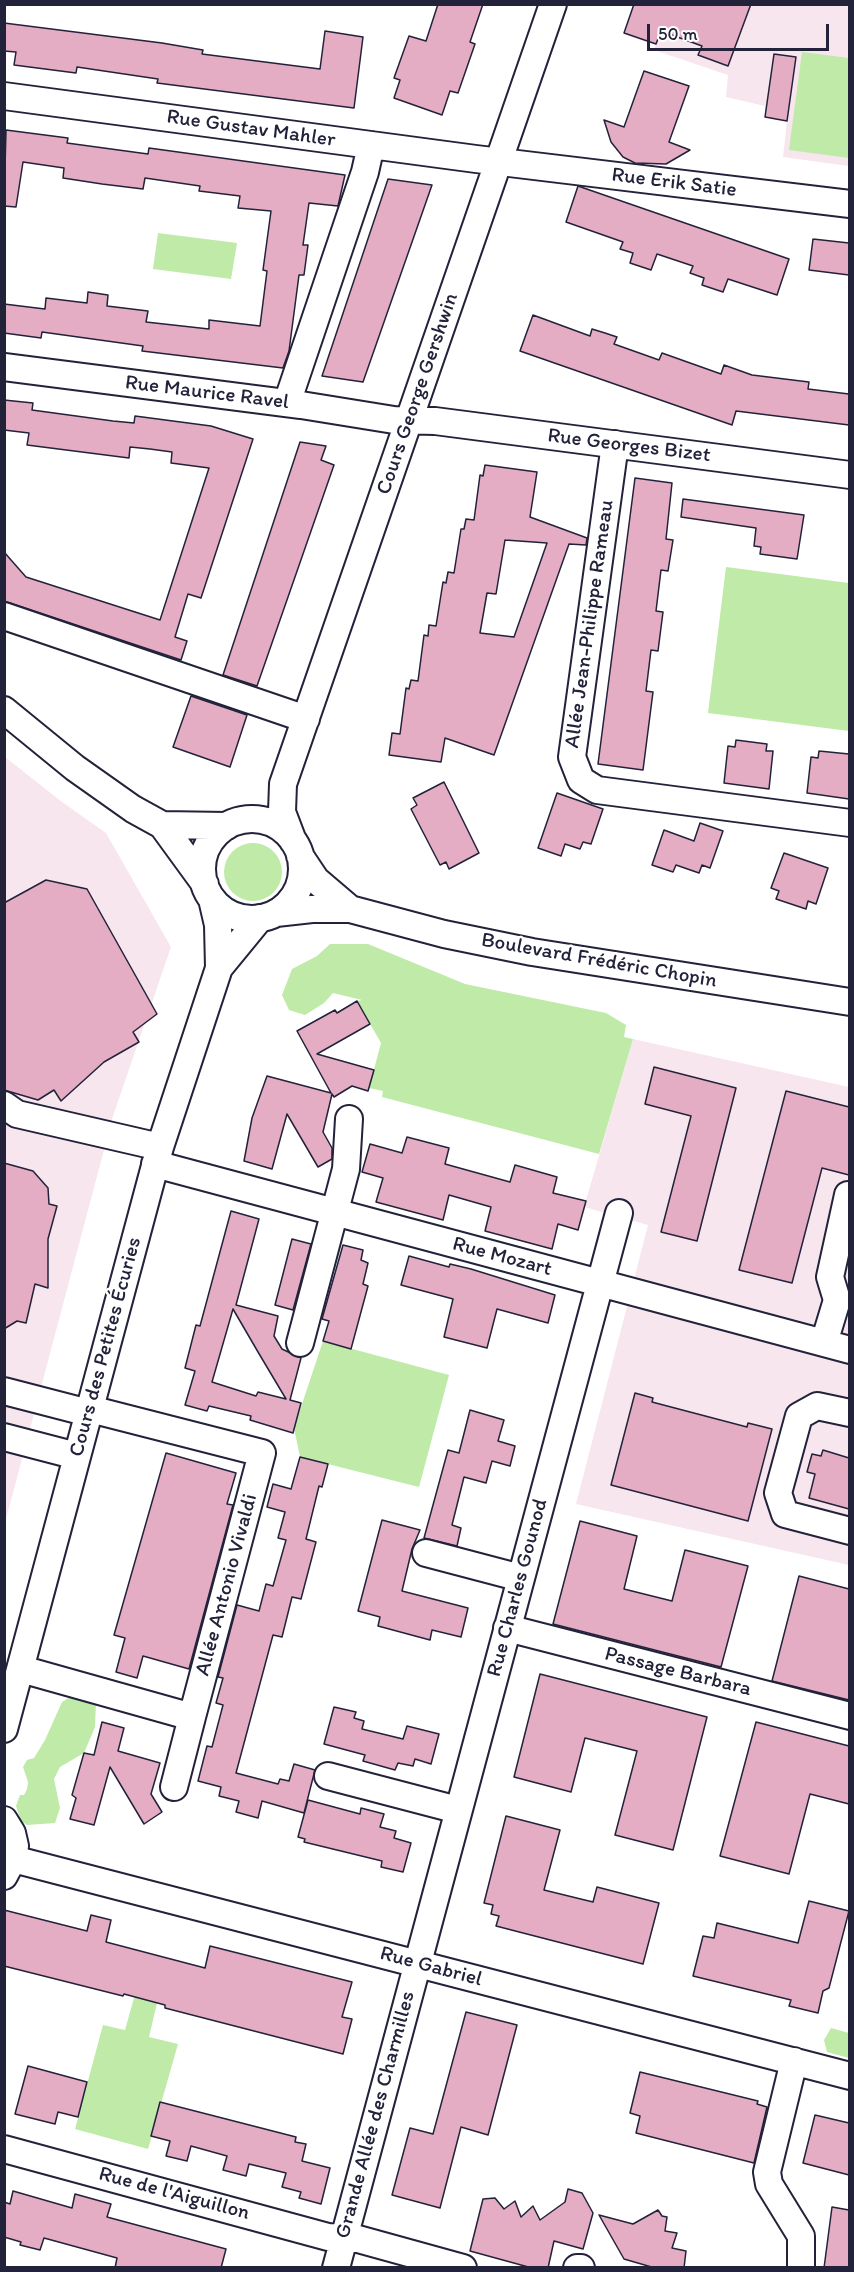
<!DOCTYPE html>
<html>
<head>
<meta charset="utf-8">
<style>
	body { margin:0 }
	#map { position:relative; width:854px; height:2272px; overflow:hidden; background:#fff; font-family:Itim,sans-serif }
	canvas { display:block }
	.frame { position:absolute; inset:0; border:6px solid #22223b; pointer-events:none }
	.scale { position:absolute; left:647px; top:24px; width:182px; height:27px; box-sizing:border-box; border:3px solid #22223b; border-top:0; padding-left:8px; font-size:18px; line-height:21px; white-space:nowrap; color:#22223b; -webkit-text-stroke:4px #fff; paint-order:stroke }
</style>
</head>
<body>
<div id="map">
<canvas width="854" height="2272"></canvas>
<div class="frame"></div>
<div class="scale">50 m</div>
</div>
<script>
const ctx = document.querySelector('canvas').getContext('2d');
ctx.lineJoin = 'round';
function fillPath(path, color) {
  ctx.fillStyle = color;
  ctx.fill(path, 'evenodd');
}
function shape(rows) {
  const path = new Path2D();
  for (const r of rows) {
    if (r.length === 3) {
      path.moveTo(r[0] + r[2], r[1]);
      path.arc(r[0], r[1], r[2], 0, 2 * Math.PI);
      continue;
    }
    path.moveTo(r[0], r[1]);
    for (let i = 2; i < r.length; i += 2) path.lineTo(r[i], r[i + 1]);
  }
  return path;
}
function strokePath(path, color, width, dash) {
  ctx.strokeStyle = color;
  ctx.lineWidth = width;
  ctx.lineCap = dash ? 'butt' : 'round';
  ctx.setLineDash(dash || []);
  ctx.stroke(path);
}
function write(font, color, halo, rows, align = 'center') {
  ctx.font = font + ' Itim,sans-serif';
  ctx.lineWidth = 5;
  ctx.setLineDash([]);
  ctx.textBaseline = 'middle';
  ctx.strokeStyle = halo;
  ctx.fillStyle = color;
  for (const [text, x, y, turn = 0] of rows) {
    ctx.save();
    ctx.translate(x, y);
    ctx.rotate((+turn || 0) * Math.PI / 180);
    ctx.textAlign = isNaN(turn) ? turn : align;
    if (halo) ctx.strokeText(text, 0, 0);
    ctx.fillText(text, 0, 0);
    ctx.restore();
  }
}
fillPath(shape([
	[634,5,849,5,849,166,783,157,787,121,765,117,765,106,726,97,728,75,654,50,656,44],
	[5,757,62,802,106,833,171,947,113,1116,5,1523],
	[633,1039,849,1087,849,1565,576,1504,648,1225,584,1207]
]), '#f7e6ed');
fillPath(shape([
	[802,52,849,58,849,158,789,150],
	[158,233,237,243,231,279,153,269],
	[726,567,849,583,849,731,708,713],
	[253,872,29],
	[330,944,368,944,465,984,606,1013,626,1025,624,1037,633,1039,599,1154,382,1097,383,1091,369,1088,381,1043,357,1001,362,1000,333,993,324,1003,305,1015,289,1010,282,995,292,969,317,956],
	[323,1341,449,1375,419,1487,300,1457,294,1428],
	[72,1696,96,1701,95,1727,84,1753,60,1767,54,1779,60,1808,55,1823,27,1825,21,1821,16,1806,20,1795,24,1795,27,1789,28,1782,23,1767,27,1760,34,1758,45,1740,62,1702],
	[141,1973,157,2003,149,2037,178,2044,148,2149,75,2129,103,2025,125,2030],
	[831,2028,849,2033,849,2058,827,2052,824,2040]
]), '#bfeaa7');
const building = shape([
	[438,4,483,4,470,42,475,44,458,93,450,91,442,115,394,98,400,80,394,78,409,36,426,41,438,4],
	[634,4,751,4,728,66,698,55,702,46,661,31,656,44,624,33,634,4],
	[4,23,162,43,203,50,202,54,320,69,325,31,363,37,354,108,157,83,158,79,77,67,76,73,14,65,16,52,4,51,4,23],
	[774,54,796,57,787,121,765,117,774,54],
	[644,71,689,86,669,142,690,150,666,164,635,163,623,157,611,142,604,120,624,127,644,71],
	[6,130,68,138,67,143,148,154,149,148,345,175,338,206,309,203,303,245,308,245,304,275,299,275,289,351,283,368,142,351,143,346,42,332,41,338,4,333,4,304,45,309,46,298,87,303,88,292,108,295,107,306,148,311,146,322,209,329,209,320,260,326,267,271,263,270,271,211,238,208,240,196,199,191,200,186,145,178,143,189,102,184,63,178,64,168,23,162,16,207,4,206,6,130],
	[388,179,432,185,363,382,322,376,388,179],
	[578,186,789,259,777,295,728,279,723,292,702,285,704,278,690,273,693,266,657,254,651,270,630,263,633,253,620,249,623,242,566,222,578,186],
	[813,239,849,243,849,275,809,270,813,239],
	[533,315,590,336,592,329,605,333,617,337,614,344,659,360,662,353,721,374,724,365,752,375,809,382,808,389,849,394,849,425,736,411,732,425,520,351,533,315],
	[4,400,33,403,32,410,113,421,134,423,135,416,211,426,253,439,201,598,188,594,175,637,187,641,181,660,4,601,4,552,26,577,160,620,209,468,171,463,172,452,150,449,130,447,129,458,27,445,29,433,4,430,4,400],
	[300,442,326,446,321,460,334,465,257,686,223,675,300,442],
	[485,465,537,472,530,517,587,538,586,545,569,544,494,755,445,738,441,762,389,755,392,733,400,734,406,688,409,689,411,680,418,681,424,635,428,636,429,625,436,626,443,582,446,583,448,572,454,573,461,529,464,529,466,519,474,520,480,475,483,476,485,465],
	[505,540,547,543,514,637,480,633,487,593,496,594,505,540],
	[635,478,672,483,666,539,673,540,668,571,661,570,656,611,663,612,658,651,651,650,646,691,653,692,643,770,598,764,635,478],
	[683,499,804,515,797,559,760,554,761,547,754,546,756,528,681,517,683,499],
	[191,696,247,715,230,767,173,747,191,696],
	[736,740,767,744,766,751,773,751,769,789,724,783,728,746,735,747,736,740],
	[819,751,849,754,849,799,807,793,811,757,818,758,819,751],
	[444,782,479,853,449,869,446,862,440,865,411,809,417,805,413,798,444,782],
	[557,793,603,809,591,844,583,842,580,849,565,844,561,856,538,848,557,793],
	[700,823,723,831,710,868,702,865,699,873,676,865,673,872,652,865,664,830,694,841,700,823],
	[784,853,828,868,816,904,808,901,806,909,776,899,779,891,771,888,784,853],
	[46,880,87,889,157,1014,133,1032,139,1042,104,1062,61,1101,54,1090,38,1100,4,1090,4,903,46,880],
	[357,1001,370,1024,317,1054,374,1070,368,1091,352,1086,334,1097,332,1094,323,1132,332,1148,332,1159,318,1167,287,1114,272,1169,244,1161,252,1118,267,1076,331,1093,297,1031,335,1010,337,1013,357,1001],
	[654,1067,736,1088,697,1241,661,1232,691,1116,645,1104,654,1067],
	[786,1091,849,1107,849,1175,822,1168,792,1283,739,1270,786,1091],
	[407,1137,449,1148,445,1164,510,1182,515,1165,557,1177,553,1193,586,1201,578,1230,558,1224,552,1249,485,1231,491,1207,449,1195,443,1220,376,1202,383,1178,362,1172,370,1144,402,1153,407,1137],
	[4,1163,33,1171,48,1188,49,1204,57,1206,48,1239,48,1288,35,1284,26,1323,17,1321,4,1329,4,1163],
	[231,1211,259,1219,236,1305,278,1316,274,1336,282,1349,301,1358,290,1400,301,1403,293,1433,250,1420,251,1416,209,1406,207,1411,185,1405,195,1371,185,1368,196,1325,200,1326,231,1211],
	[233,1309,258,1352,286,1399,258,1392,256,1396,212,1382,233,1309],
	[292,1239,311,1244,293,1310,275,1305,292,1239],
	[343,1245,363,1250,361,1260,368,1263,363,1284,368,1286,351,1349,323,1341,329,1321,322,1319,343,1245],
	[409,1256,449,1267,450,1264,471,1269,555,1295,548,1323,497,1309,487,1348,444,1337,453,1299,401,1285,409,1256],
	[635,1393,653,1398,652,1402,747,1427,748,1423,772,1429,748,1521,611,1485,635,1393],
	[470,1410,504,1420,498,1441,515,1446,510,1466,492,1461,486,1483,464,1477,452,1525,461,1528,457,1546,424,1538,448,1450,459,1453,470,1410],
	[823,1450,849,1458,849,1509,809,1498,815,1474,807,1472,812,1454,821,1456,823,1450],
	[166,1453,236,1473,227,1504,233,1505,189,1669,143,1656,137,1678,116,1672,125,1638,114,1635,166,1453],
	[300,1457,328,1464,322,1487,319,1486,306,1539,316,1542,301,1599,292,1597,282,1637,273,1635,236,1773,278,1784,280,1779,289,1781,294,1764,315,1770,304,1813,262,1801,258,1818,236,1812,239,1801,219,1796,221,1787,198,1781,207,1746,212,1747,223,1705,216,1703,223,1678,218,1677,237,1605,259,1611,266,1584,273,1586,286,1540,278,1538,285,1512,267,1507,273,1484,291,1489,300,1457],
	[382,1520,420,1530,412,1549,402,1591,468,1608,461,1637,432,1630,430,1640,378,1626,380,1617,358,1611,382,1520],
	[580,1521,637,1536,624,1589,672,1601,685,1550,748,1566,721,1667,553,1624,580,1521],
	[799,1576,849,1589,849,1700,772,1681,799,1576],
	[540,1674,707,1717,673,1850,615,1835,637,1751,585,1738,571,1792,514,1777,540,1674],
	[334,1707,356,1712,354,1718,364,1721,362,1729,403,1739,407,1726,439,1734,431,1764,415,1759,413,1766,398,1763,395,1770,363,1761,365,1755,324,1744,334,1707],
	[102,1722,124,1728,118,1751,160,1763,151,1794,162,1812,144,1824,110,1767,94,1825,70,1819,76,1798,72,1795,84,1753,94,1755,102,1722],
	[756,1722,849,1746,849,1804,810,1794,789,1874,720,1856,756,1722],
	[308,1800,360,1814,361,1808,384,1814,380,1827,396,1831,394,1838,411,1843,403,1872,381,1867,382,1861,304,1842,305,1839,298,1837,308,1800],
	[506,1816,560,1830,544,1890,593,1902,597,1887,659,1903,643,1964,496,1926,499,1916,491,1914,493,1905,484,1903,506,1816],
	[809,1901,849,1911,829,1988,823,1991,818,2013,789,2006,791,2000,693,1976,703,1936,714,1938,717,1923,798,1943,809,1901],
	[4,1910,87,1931,91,1915,111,1920,106,1942,205,1968,210,1946,352,1982,342,2017,352,2019,343,2054,165,2008,165,2005,124,1994,123,1996,4,1966,4,1910],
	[466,2012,517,2025,488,2135,461,2127,440,2208,392,2195,410,2128,433,2134,466,2012],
	[28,2066,87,2082,78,2117,58,2112,55,2124,15,2114,28,2066],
	[640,2072,758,2101,757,2104,767,2107,754,2163,636,2133,640,2116,630,2113,640,2072],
	[160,2102,296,2137,295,2142,306,2144,302,2161,330,2168,321,2204,299,2198,301,2192,282,2187,286,2173,249,2164,246,2176,223,2170,227,2156,191,2146,187,2161,166,2156,170,2141,151,2136,160,2102],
	[815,2115,849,2123,849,2175,803,2163,815,2115],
	[568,2189,582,2193,593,2213,583,2249,554,2241,548,2268,532,2268,470,2251,483,2199,495,2198,504,2209,515,2201,521,2217,533,2206,540,2220,565,2202,568,2189],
	[13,2191,72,2208,75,2194,111,2204,107,2217,226,2249,221,2268,115,2268,117,2258,44,2238,40,2250,20,2245,21,2242,4,2237,4,2202,10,2204,13,2191],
	[832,2207,849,2210,849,2268,824,2268,832,2207],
	[658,2210,662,2216,667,2217,665,2231,677,2233,672,2248,686,2251,684,2268,655,2268,624,2259,599,2215,633,2224,658,2210]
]);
fillPath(building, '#e4adc3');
strokePath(building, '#22223b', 1.5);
const minor = shape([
	[4,96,476,159,850,204],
	[4,367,301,405,394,420,435,421,850,475],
	[287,403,365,172,371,145],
	[615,444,572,757,581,780,597,790,850,823],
	[4,616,306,719],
	[4,710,75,768,133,809,162,825,205,884],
	[252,869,50],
	[162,825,227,826],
	[293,841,282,812,283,784,553,4],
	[300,856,316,880,350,909],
	[276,913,312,909,350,909,444,934,532,952,850,1002],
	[219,968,260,918],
	[4,1105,17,1114,160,1147],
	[155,1164,850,1350],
	[300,1343,346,1169,349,1119],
	[824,1343,837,1300,830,1277,848,1195],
	[4,1391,89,1413],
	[850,1413,817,1406,799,1416,778,1493,785,1514,850,1531],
	[4,1437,77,1456],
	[426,1553,521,1578],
	[507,1628,850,1716],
	[21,1669,192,1717,262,1453,90,1409],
	[4,1729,160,1147,219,968,218,925,212,899],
	[328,1776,458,1810],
	[174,1787,192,1717],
	[4,1820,12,1833,15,1846,13,1859,4,1876],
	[13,1859,850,2076],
	[794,2061,767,2172,769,2184,801,2236,801,2268],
	[4,2149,328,2237,358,2239,463,2268],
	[336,2268,619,1213],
	[577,2268,581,2268]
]);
strokePath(minor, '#22223b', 30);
strokePath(minor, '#fff', 26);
write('21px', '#22223b', '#fff', [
	["Rue Gustav Mahler",251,129,8],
	["Rue Erik Satie",674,183,7],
	["Rue Maurice Ravel",207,393,7],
	["Cours George Gershwin",418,394,-71],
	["Rue Georges Bizet",629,446,7],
	["Allée Jean-Philippe Rameau",590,624,-82],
	["Boulevard Frédéric Chopin",599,961,10],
	["Rue Mozart",502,1257,15],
	["Cours des Petites Écuries",106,1347,-75],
	["Allée Antonio Vivaldi",227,1585,-75],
	["Rue Charles Gounod",518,1588,-75],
	["Passage Barbara",678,1672,14],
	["Rue Gabriel",431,1967,15],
	["Grande Allée des Charmilles",376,2115,-75],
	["Rue de l'Aiguillon",174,2194,15]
]);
</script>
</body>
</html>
